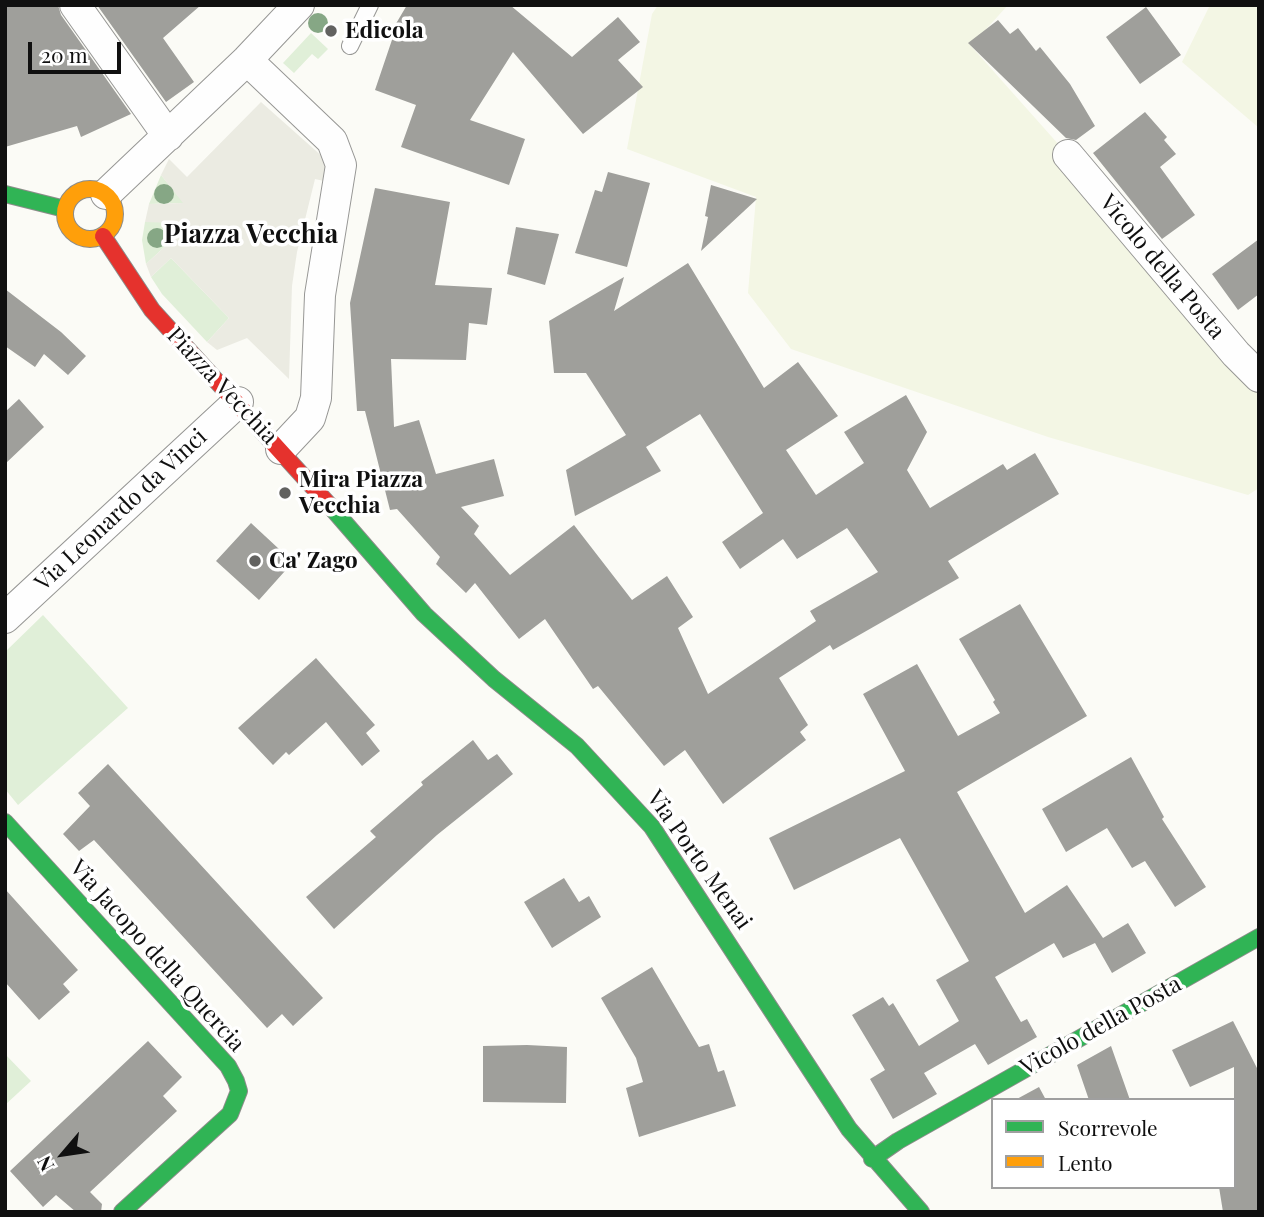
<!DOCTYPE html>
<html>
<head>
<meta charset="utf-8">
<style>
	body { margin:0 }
	#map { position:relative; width:1264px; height:1217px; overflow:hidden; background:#fbfbf6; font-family:"Playfair Display",serif }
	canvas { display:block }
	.frame { position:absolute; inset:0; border:7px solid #101010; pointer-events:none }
	.legend { position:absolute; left:991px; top:1098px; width:245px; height:91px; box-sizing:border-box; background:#fff; border:2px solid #9f9f9f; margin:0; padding:9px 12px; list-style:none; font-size:21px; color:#101010 }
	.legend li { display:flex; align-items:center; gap:14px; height:35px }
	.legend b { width:35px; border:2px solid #9f9f9f }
	.north { position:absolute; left:28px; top:1119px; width:70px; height:70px; -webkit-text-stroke:5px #fff; paint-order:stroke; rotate:241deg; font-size:19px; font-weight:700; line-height:28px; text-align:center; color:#101010 }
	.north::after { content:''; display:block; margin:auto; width:24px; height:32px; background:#101010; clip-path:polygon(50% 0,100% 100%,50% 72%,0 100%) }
	.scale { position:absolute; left:28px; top:42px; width:93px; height:32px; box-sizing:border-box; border:4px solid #101010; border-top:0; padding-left:9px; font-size:21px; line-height:24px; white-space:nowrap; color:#101010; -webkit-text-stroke:5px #fff; paint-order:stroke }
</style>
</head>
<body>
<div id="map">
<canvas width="1264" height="1217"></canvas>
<div class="frame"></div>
<ul class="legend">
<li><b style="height:9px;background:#30b455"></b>Scorrevole</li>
<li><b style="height:9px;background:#ff9f0a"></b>Lento</li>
</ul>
<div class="north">N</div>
<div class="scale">20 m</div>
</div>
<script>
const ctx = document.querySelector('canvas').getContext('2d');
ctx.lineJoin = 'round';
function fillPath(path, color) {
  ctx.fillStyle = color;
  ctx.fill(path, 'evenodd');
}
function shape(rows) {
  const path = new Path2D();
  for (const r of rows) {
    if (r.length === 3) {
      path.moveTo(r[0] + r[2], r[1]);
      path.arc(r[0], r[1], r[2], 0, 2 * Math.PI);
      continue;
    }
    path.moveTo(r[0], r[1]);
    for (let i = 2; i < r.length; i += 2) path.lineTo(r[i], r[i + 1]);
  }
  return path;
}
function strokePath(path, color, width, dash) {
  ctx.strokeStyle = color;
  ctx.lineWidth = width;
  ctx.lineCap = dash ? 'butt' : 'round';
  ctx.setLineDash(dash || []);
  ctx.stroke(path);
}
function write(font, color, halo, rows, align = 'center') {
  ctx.font = font + ' "Playfair Display",serif';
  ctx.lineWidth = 7;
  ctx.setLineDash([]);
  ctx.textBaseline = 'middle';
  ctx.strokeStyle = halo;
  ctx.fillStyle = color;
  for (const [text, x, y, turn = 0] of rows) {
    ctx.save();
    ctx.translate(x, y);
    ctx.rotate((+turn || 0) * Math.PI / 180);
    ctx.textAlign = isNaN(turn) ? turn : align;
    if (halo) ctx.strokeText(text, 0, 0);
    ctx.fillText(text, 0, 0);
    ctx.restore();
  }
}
fillPath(shape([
	[658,5,1008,5,971,46,1068,155,1217,354,1259,392,1259,488,1248,495,1048,437,791,349,748,293,756,197,627,149,652,14],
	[1210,5,1259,5,1259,128,1182,62]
]), '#f3f6e4');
fillPath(shape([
	[311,33,328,49,318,59,312,54,294,73,283,63],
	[161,175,184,203,149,204],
	[145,222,174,222,174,238,146,264,142,240],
	[171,258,229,318,207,342,162,294,151,277],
	[43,615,128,708,18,805,5,789,5,652],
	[5,1054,31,1081,5,1105]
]), '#e0efd8');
fillPath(shape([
	[261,102,324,158,328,168,324,181,315,179,297,252,292,286,289,379,247,338,217,350,207,342,229,318,171,258,151,277,146,264,174,238,174,223,145,222,149,204,183,203,161,175,169,159,187,177]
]), '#ebebe2');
fillPath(shape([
	[5,5,58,5,61,15,131,114,81,137,77,126,5,147],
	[97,5,201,5,163,38,194,82,166,102],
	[407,5,510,5,572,57,618,17,640,42,618,60,643,87,583,134,513,52,470,120,525,139,509,185,401,147,416,105,375,90,396,28,394,27],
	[1146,7,1181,55,1140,84,1106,37],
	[998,20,1010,34,1018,28,1036,51,1040,47,1070,84,1095,126,1076,140,1066,138,968,43],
	[1145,112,1167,137,1164,140,1176,154,1160,167,1195,215,1162,239,1093,153],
	[608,172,650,183,627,267,575,253,595,190,602,192],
	[711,185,757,199,701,251,708,217,705,216],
	[375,188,450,202,435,285,492,288,487,325,469,323,466,360,391,359,394,427,419,420,436,474,494,459,504,496,461,507,479,526,474,534,510,575,574,525,632,600,667,576,693,617,678,628,708,694,816,621,810,611,878,572,847,528,797,559,783,539,740,569,722,542,763,513,700,414,646,447,661,471,575,516,566,470,626,435,586,373,554,373,549,321,624,277,614,311,688,263,764,388,798,362,838,416,786,450,816,495,864,463,844,432,906,395,927,432,907,470,930,508,1003,464,1007,470,1035,453,1059,494,948,561,959,578,833,650,830,645,779,678,808,725,800,732,806,740,723,804,685,750,664,766,598,686,593,689,545,619,519,639,475,583,466,593,436,564,440,557,397,509,390,510,365,411,357,411,350,303],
	[516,227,559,234,545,285,507,274],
	[1259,239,1259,294,1238,310,1212,274],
	[5,289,61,332,86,356,68,375,44,354,35,367,5,346],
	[19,399,44,427,5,464,5,412],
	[251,523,293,562,259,600,216,561],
	[1020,604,1087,716,957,792,1025,913,1067,885,1103,938,1128,923,1146,953,1112,973,1095,943,1063,958,1054,943,995,977,1021,1022,1027,1019,1037,1037,988,1065,975,1044,924,1073,937,1094,893,1119,870,1079,885,1070,852,1015,883,997,889,1006,893,1003,919,1046,959,1021,936,980,969,961,900,838,794,890,769,838,905,771,863,694,917,664,958,736,1000,713,993,702,995,700,959,639],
	[316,658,375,725,366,733,380,751,362,766,326,722,289,755,286,752,273,765,238,728],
	[473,740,488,760,497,754,513,774,437,835,334,929,306,897,376,837,370,831,423,785,421,782],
	[1131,757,1164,817,1162,819,1206,887,1175,907,1145,861,1132,868,1107,828,1066,852,1042,809],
	[108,764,323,998,293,1026,282,1014,267,1028,94,840,79,851,63,834,90,806,78,793],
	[564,878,579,902,589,896,601,917,552,948,524,902],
	[5,889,78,970,63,984,70,992,39,1020,5,982],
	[652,967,699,1047,709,1044,718,1072,724,1070,736,1106,639,1137,626,1088,643,1082,636,1058,601,998],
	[1233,1021,1259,1072,1259,1212,1223,1212,1219,1187,1234,1187,1234,1067,1190,1087,1172,1050],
	[148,1041,182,1077,163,1096,177,1111,90,1192,102,1204,101,1212,76,1212,56,1195,43,1207,10,1171],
	[527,1045,567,1047,566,1103,483,1102,483,1046],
	[1111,1046,1130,1100,1089,1100,1077,1065],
	[1039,1087,1046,1100,1015,1100]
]), '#9f9f9b');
const lane = shape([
	[350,46,370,5]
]);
const street = shape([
	[75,5,168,136],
	[247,60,332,141,341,165,320,295,316,398,310,418,281,449],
	[1068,155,1236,354,1259,377],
	[106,194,247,60,299,5],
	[5,618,238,402]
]);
const fast = shape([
	[5,194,65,209],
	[331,507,424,614,494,679,577,746,652,827,849,1129,921,1212],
	[5,822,228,1066,236,1081,239,1091,230,1114,122,1212],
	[872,1159,898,1141,1259,937]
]);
const slow = shape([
	[90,214,25]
]);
const jam = shape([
	[103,236,152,310,331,507]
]);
strokePath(lane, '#969694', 18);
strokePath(street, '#969694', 32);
strokePath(fast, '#8c8c8a', 18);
strokePath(slow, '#8c8c8a', 18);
strokePath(jam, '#8c8c8a', 18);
strokePath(lane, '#fefefe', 16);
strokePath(street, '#fefefe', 30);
strokePath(fast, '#30b455', 16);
strokePath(slow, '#ff9f0a', 16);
strokePath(jam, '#e5322d', 16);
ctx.fillStyle = '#86a785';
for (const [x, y] of [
	[318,23],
	[164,194],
	[157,238]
]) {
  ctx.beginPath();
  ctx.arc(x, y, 10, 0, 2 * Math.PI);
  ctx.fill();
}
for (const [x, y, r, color] of [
	[331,31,7,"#626260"],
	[285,493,7,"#626260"],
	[255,561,7,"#626260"]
]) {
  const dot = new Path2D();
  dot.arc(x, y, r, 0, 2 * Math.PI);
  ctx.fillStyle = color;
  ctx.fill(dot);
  strokePath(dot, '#fff', 2.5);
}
write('bold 23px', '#101010', '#fff', [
	["Edicola",345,31],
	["Mira Piazza",299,480],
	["Vecchia",299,506],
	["Ca' Zago",269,561]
], 'left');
write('23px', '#101010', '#fff', [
	["Vicolo della Posta",1162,267,50],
	["Piazza Vecchia",222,386,47],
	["Via Leonardo da Vinci",121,510,-43],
	["Via Porto Menai",699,860,55],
	["Via Jacopo della Quercia",157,956,48],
	["Vicolo della Posta",1101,1026,-29]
]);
write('bold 26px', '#101010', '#fff', [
	["Piazza Vecchia",251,235]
]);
</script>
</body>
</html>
